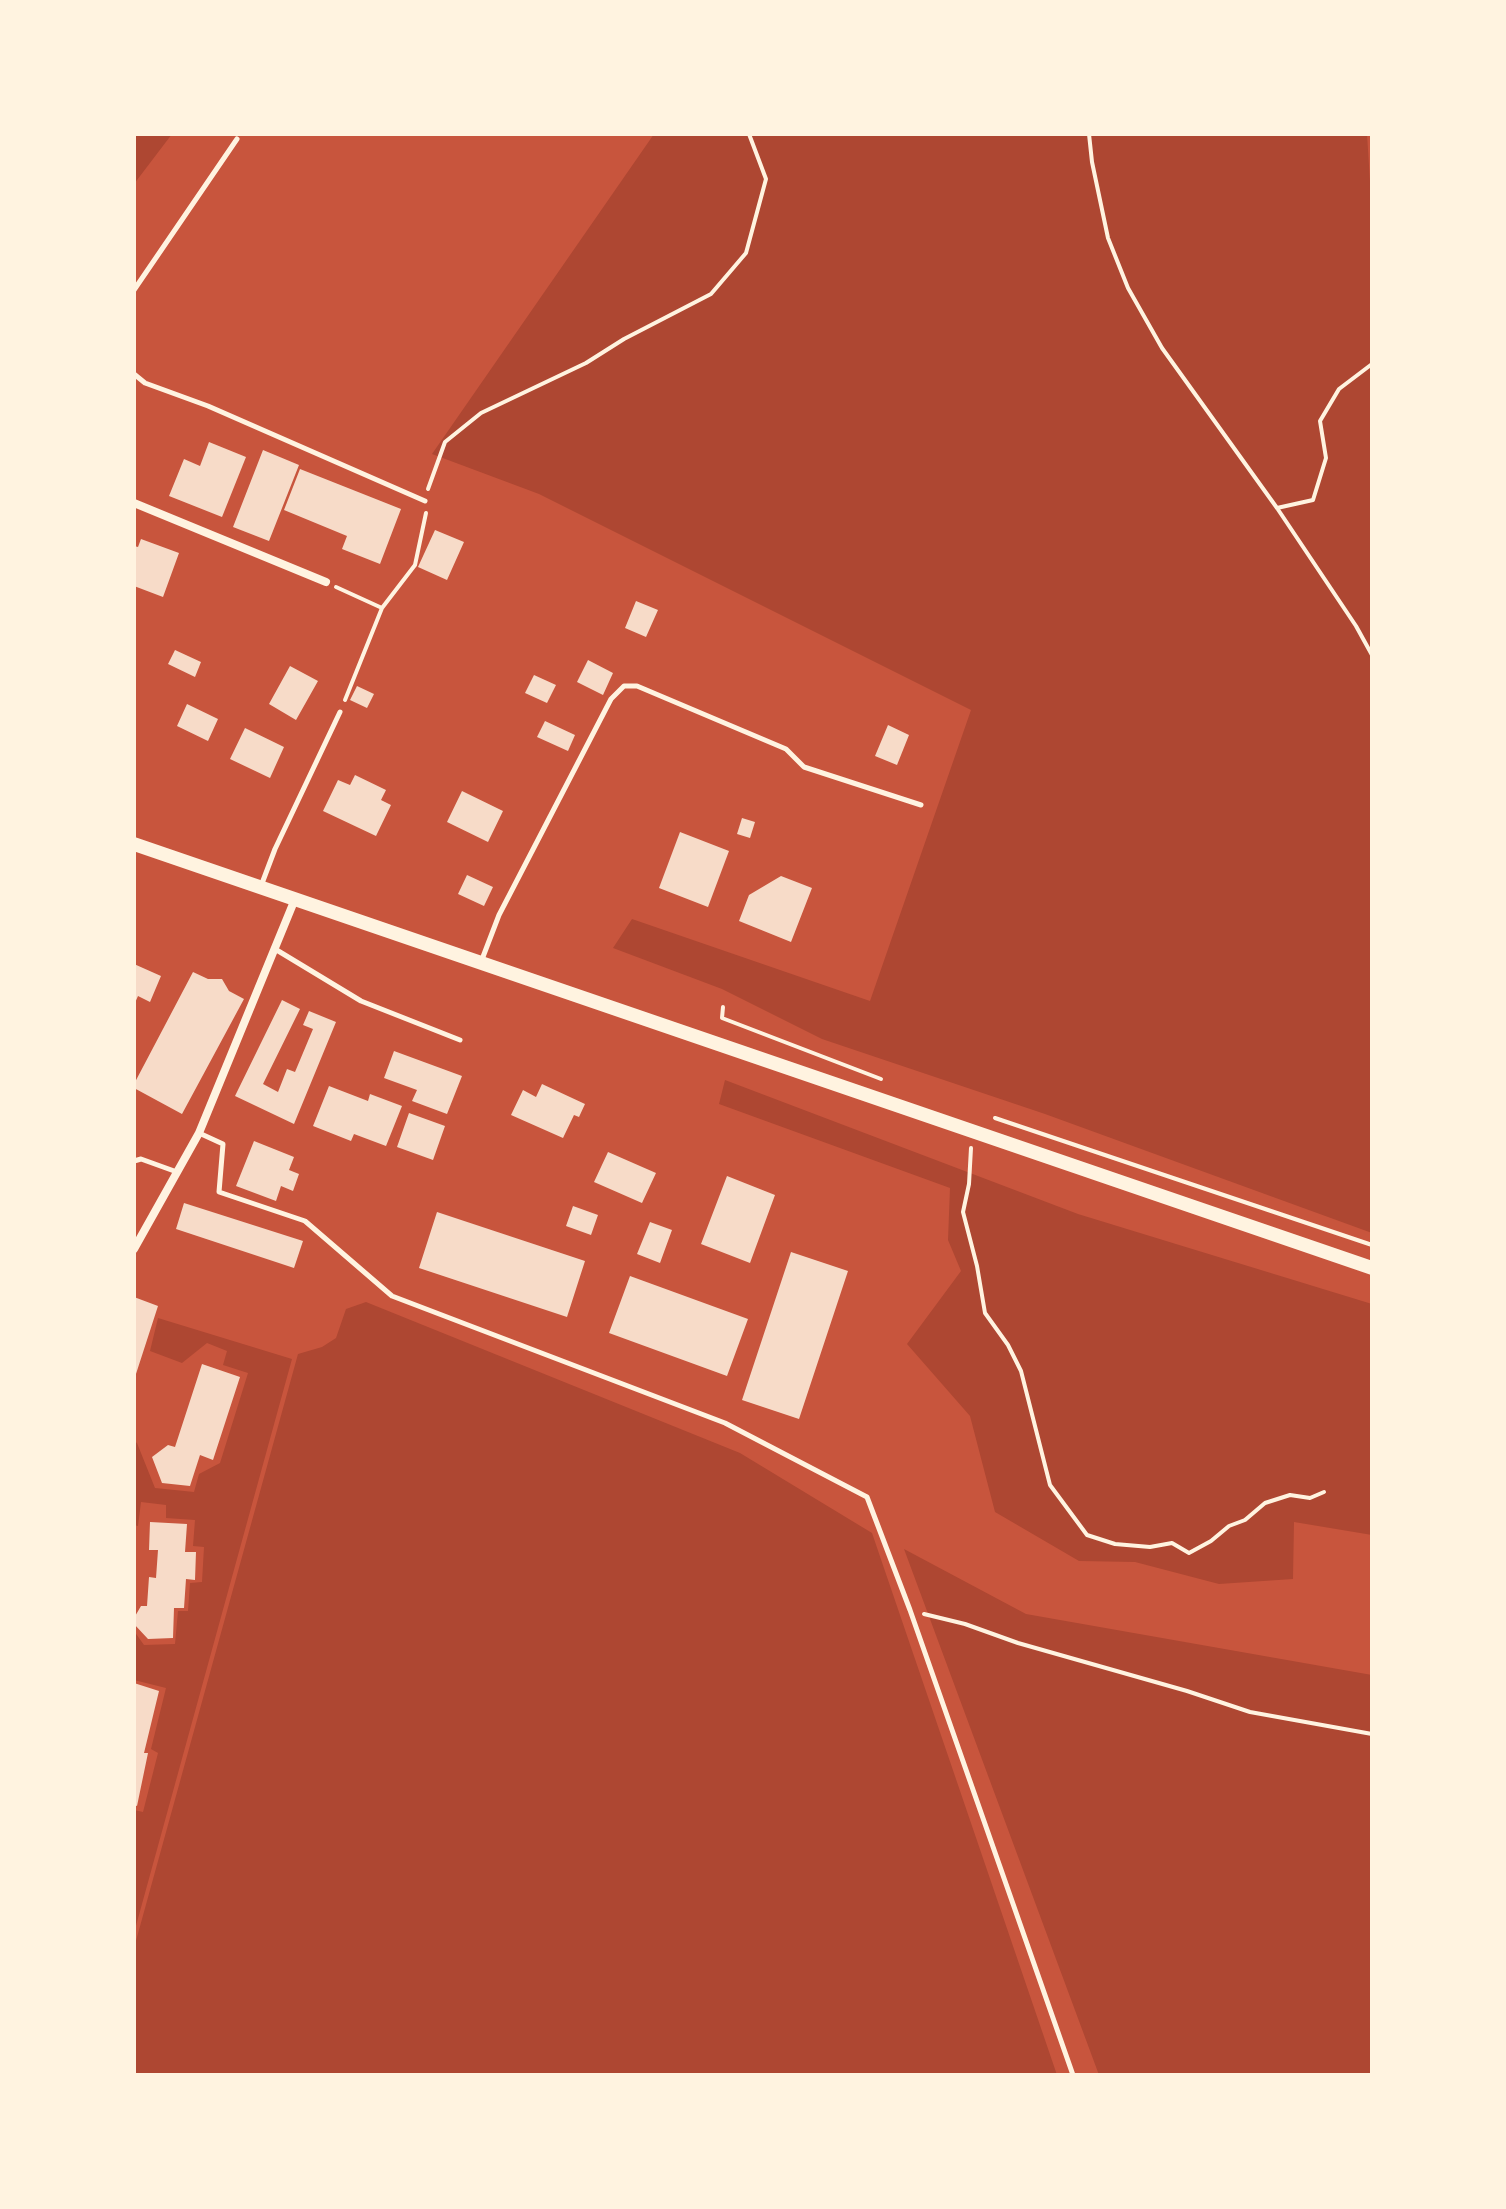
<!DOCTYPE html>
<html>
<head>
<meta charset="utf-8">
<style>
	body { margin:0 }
	#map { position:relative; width:1506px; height:2209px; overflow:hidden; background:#c8553d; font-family:"IBM Plex Sans",sans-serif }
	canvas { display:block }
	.frame { position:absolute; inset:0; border:136px solid #fff3e0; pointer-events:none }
</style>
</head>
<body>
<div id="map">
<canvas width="1506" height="2209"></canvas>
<div class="frame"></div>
</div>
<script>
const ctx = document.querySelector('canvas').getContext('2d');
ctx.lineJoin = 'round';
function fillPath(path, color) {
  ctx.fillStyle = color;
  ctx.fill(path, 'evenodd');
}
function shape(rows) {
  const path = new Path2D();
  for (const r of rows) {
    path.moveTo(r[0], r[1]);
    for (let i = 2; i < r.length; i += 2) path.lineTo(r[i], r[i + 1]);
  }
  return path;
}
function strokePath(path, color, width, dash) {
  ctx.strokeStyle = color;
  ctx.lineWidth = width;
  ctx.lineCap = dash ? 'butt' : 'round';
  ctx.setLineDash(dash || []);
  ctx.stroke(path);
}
fillPath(shape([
	[134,134,172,134,134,184],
	[654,134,1367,134,1372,213,1372,1233,1045,1114,822,1039,722,989,613,948,632,919,870,1001,971,710,539,494,432,454],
	[725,1080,1078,1214,1372,1304,1372,1535,1294,1522,1293,1579,1219,1584,1135,1562,1079,1561,995,1512,970,1416,907,1344,961,1271,948,1240,950,1188,719,1104],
	[366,1302,740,1453,872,1533,1057,2075,134,2075,134,1948,298,1354,322,1347,336,1338,346,1309],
	[158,1318,292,1359,134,1933,134,1810,143,1812,158,1753,151,1749,166,1688,134,1680,134,1631,144,1645,175,1644,178,1611,188,1611,190,1583,202,1582,204,1547,193,1546,195,1520,166,1518,166,1505,141,1502,138,1526,134,1525,134,1441,137,1443,155,1488,194,1492,199,1474,220,1463,248,1373,223,1365,227,1351,207,1343,182,1363,150,1351],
	[904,1549,1026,1614,1372,1675,1372,2075,1099,2075]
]), '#ae4732');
fillPath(shape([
	[209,442,246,457,222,517,169,496,184,459,200,466],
	[263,450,299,465,269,541,233,527],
	[300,469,401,509,380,564,342,549,347,536,284,510],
	[435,530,464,542,447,580,418,567],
	[141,539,179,553,163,597,134,586,134,546,138,547],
	[636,601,658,610,646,637,625,628],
	[175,650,201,662,195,677,168,664],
	[588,660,613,673,603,695,577,682],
	[290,666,318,681,296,720,269,704],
	[534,675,556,685,547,703,525,693],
	[357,686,374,694,367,708,350,700],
	[187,704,218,719,208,741,177,726],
	[545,721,575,735,568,751,537,737],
	[888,725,909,735,897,765,875,756],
	[245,728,284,747,270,778,230,759],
	[355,775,386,790,381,800,391,805,376,836,323,811,338,780,350,785],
	[462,791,503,811,488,842,447,822],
	[742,818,755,822,750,838,737,834],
	[680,832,729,851,708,907,659,888],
	[467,875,493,887,484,906,458,894],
	[781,876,812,888,791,942,739,921,749,895],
	[134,964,161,976,150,1002,138,996,134,1005],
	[193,972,208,979,222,979,229,991,244,999,182,1114,134,1088,134,1084],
	[282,1000,300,1009,263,1084,278,1092,287,1069,295,1072,313,1029,303,1025,309,1011,336,1022,294,1124,235,1096],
	[394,1051,462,1076,447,1114,412,1101,417,1090,384,1078],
	[542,1084,585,1104,579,1117,574,1115,563,1138,511,1115,523,1090,536,1097],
	[329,1086,368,1101,370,1094,402,1106,386,1146,354,1134,351,1141,313,1126],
	[409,1113,445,1126,433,1160,397,1147],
	[254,1141,294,1157,289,1170,299,1174,293,1191,281,1186,276,1201,236,1186],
	[608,1152,656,1173,642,1203,594,1182],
	[727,1176,775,1195,750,1263,701,1244],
	[184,1203,303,1241,294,1268,176,1229],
	[573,1206,598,1215,591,1235,566,1226],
	[437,1212,585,1261,567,1317,419,1268],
	[650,1222,672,1230,660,1263,637,1254],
	[791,1252,848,1271,799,1419,742,1400],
	[630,1276,748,1319,727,1376,609,1333],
	[134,1297,158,1306,135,1377,134,1377],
	[202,1364,240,1377,213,1460,200,1455,190,1486,162,1483,152,1457,168,1445,175,1447],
	[150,1522,187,1524,185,1552,196,1552,195,1580,186,1579,184,1608,174,1608,173,1638,148,1639,134,1624,134,1618,141,1606,147,1606,149,1577,156,1578,158,1550,149,1550],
	[134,1683,159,1691,144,1753,148,1753,137,1806,134,1805]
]), '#f7dbc8');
strokePath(shape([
	[1089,134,1092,162,1108,238,1128,288,1162,348,1277,508,1356,626,1372,655],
	[428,489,445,442,481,413,586,363,624,339,711,294,746,253,766,179,749,134],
	[1277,508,1313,500,1326,458,1320,421,1339,389,1372,364],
	[336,587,382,608],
	[345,700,382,608,415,565,426,513],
	[723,1007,722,1018,881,1079],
	[995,1118,1372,1245],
	[971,1148,969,1184,963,1212,977,1266,985,1313,1008,1345,1021,1371,1050,1485,1087,1535,1115,1544,1150,1547,1172,1543,1189,1553,1211,1541,1229,1526,1245,1520,1265,1503,1290,1495,1310,1498,1324,1492],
	[924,1614,965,1624,1018,1643,1187,1691,1250,1712,1372,1734]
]), '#fff3e0', 4);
strokePath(shape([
	[134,290,237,139],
	[134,374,145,383,208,406,425,501],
	[261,886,275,849,340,712],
	[275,949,361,1001,460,1040],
	[481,962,499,915,611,699,624,686,637,686,786,749,804,767,921,805],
	[199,1133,223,1144,219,1192,305,1221,392,1296,725,1423,867,1497,910,1610,1073,2075],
	[134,1161,141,1159,177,1172]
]), '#fff3e0', 5);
strokePath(shape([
	[134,503,326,582],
	[134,1249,199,1133,295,899]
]), '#fff3e0', 8);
strokePath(shape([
	[134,844,1372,1268]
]), '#fff3e0', 14);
</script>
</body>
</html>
